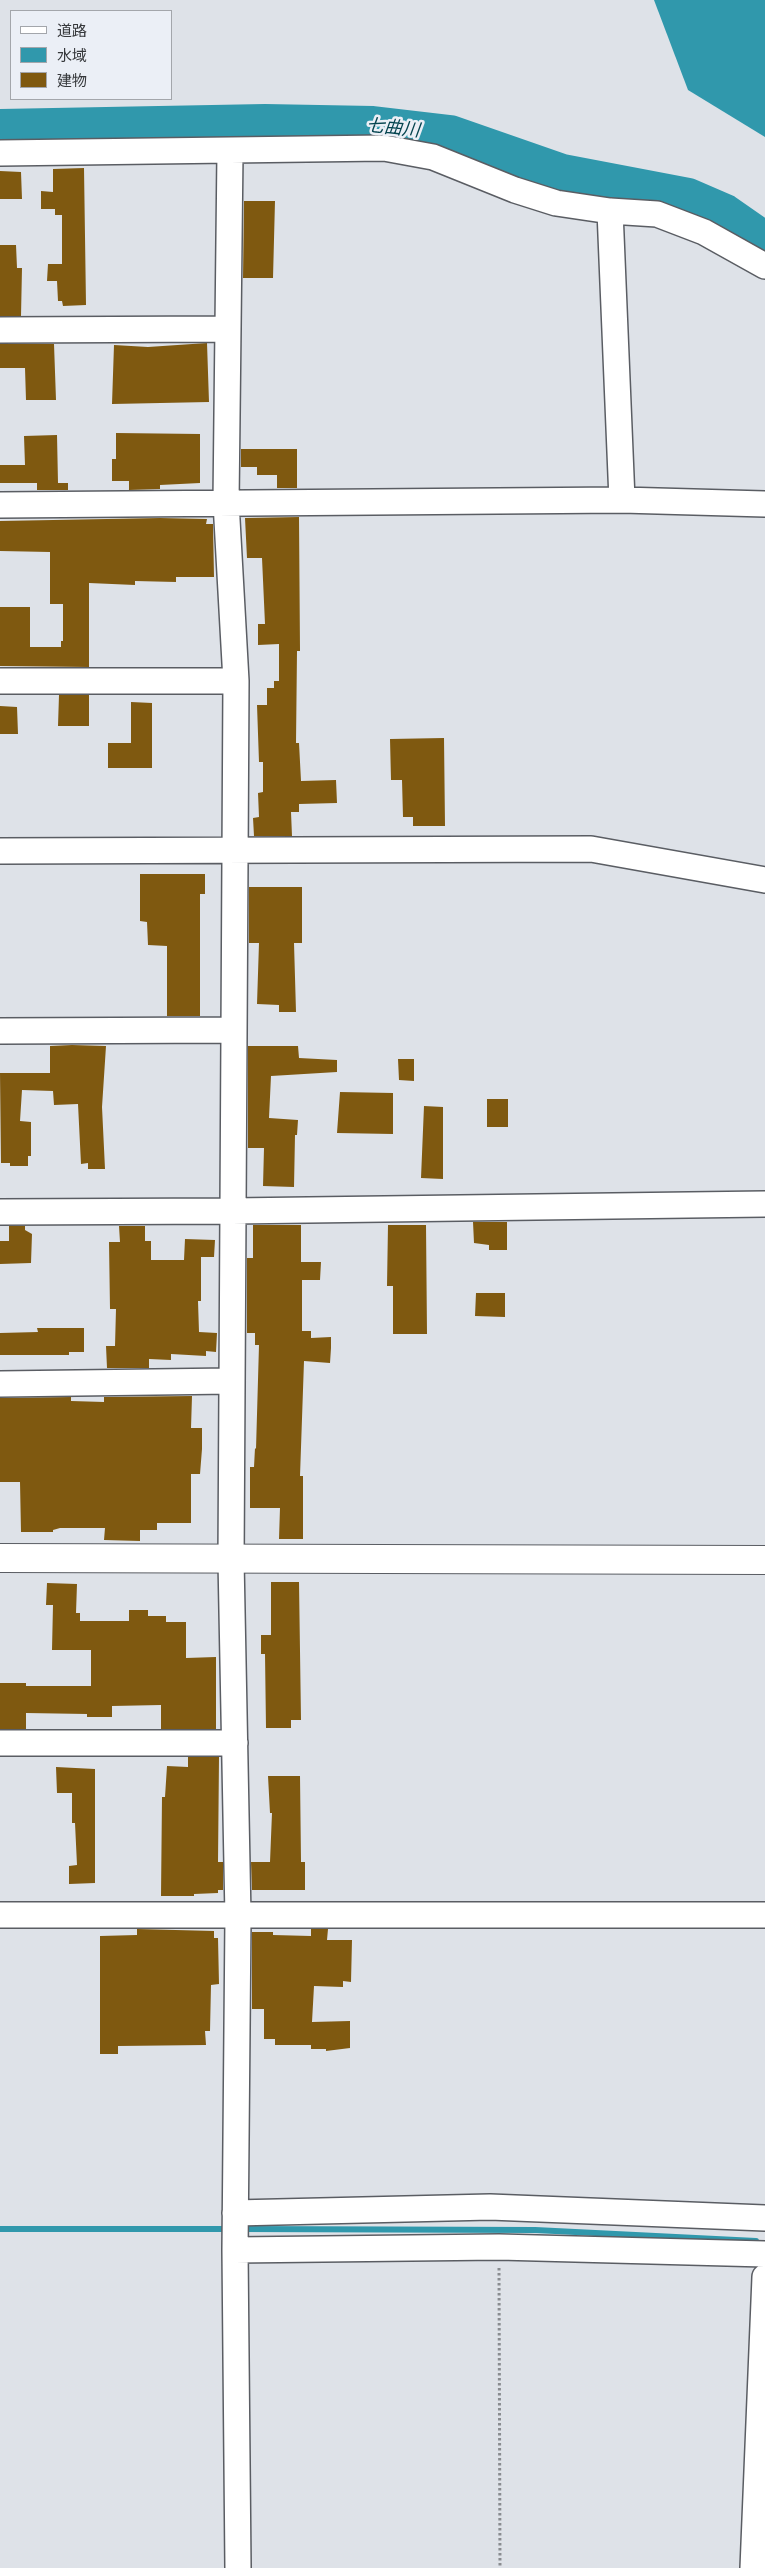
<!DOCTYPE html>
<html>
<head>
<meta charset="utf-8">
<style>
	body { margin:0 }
	#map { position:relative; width:765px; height:2568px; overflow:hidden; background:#dee2e8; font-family:"Public Sans","Noto Sans JP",sans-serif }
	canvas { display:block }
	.legend { position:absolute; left:10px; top:10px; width:162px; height:90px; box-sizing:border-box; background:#ebeff6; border:1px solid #a3a6ab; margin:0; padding:6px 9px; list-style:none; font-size:15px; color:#36383b }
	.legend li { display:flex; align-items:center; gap:10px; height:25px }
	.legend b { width:25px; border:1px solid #a3a6ab }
</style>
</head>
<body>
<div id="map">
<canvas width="765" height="2568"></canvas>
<ul class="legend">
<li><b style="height:6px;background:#fff"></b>道路</li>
<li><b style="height:14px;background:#3098ac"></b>水域</li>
<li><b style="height:14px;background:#7f5910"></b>建物</li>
</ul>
</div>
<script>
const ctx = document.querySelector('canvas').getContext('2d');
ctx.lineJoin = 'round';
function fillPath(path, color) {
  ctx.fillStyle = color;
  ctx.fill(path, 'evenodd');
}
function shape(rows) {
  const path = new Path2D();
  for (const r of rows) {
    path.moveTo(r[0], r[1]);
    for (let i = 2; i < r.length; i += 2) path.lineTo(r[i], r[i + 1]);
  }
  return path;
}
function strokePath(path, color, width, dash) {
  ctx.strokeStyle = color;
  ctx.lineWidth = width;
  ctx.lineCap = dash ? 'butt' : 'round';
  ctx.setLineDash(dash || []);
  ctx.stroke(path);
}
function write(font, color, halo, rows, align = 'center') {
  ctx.font = font + ' "Public Sans","Noto Sans JP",sans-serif';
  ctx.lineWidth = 5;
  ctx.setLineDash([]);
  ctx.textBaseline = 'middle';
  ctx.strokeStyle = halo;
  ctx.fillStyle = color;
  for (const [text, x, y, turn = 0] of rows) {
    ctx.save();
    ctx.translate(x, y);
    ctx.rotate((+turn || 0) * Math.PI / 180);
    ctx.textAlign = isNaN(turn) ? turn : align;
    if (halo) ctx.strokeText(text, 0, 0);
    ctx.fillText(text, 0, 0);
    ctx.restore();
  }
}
fillPath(shape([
	[654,0,765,0,765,137,688,90]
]), '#3098ac');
strokePath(shape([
	[0,2229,231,2229],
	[241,2229,535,2230,756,2241]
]), '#3098ac', 6);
strokePath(shape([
	[0,128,265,123,373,125,450,134,562,173,688,197,725,213,765,241]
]), '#3098ac', 38);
fillPath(shape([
	[84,168,86,305,63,306,62,301,58,301,57,281,47,281,48,264,62,264,62,215,55,215,55,209,41,209,41,191,53,192,53,169],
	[0,171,21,172,22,199,0,199],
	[244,201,275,201,273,278,243,278],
	[0,245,16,245,17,268,22,268,21,316,0,316],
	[207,343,209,402,112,404,114,345,148,347],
	[0,344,54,344,56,400,26,400,25,368,0,368],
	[116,433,200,434,200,483,160,485,160,489,129,490,129,481,112,481,112,459,116,459],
	[57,435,58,483,68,483,68,490,37,490,37,483,0,483,0,465,25,465,24,436],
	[241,449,297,449,297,488,277,488,277,475,257,475,257,467,241,467],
	[299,517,300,651,297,651,296,743,299,743,301,781,336,780,337,803,299,804,299,812,291,812,292,836,254,836,253,818,259,817,258,793,263,792,263,762,259,762,257,705,267,705,267,688,274,688,274,681,279,681,279,644,258,645,258,624,265,624,262,558,247,558,245,518],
	[160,518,207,519,206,524,213,524,214,577,176,577,176,582,135,581,135,585,89,583,89,667,0,666,0,607,30,607,30,647,61,647,61,641,63,641,63,604,50,604,50,552,0,551,0,521],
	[59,695,89,695,89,726,58,726],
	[131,702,152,703,152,768,108,768,108,743,131,743],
	[0,706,17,707,18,734,0,734],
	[444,738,445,826,413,826,413,817,403,817,402,780,391,780,390,739],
	[140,874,205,874,205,894,200,894,200,1016,167,1016,167,946,148,945,147,922,140,921],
	[249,887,302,887,302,943,294,943,296,1012,279,1012,279,1005,257,1004,259,943,249,943],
	[72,1045,106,1046,102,1107,105,1169,88,1169,88,1163,81,1164,78,1104,54,1105,53,1091,22,1090,20,1121,31,1122,31,1156,28,1156,28,1166,10,1166,10,1163,1,1163,0,1073,50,1073,50,1046],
	[248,1046,298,1046,299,1058,337,1060,337,1072,271,1076,269,1118,298,1120,297,1135,295,1135,294,1187,263,1186,264,1148,248,1148],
	[398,1059,414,1059,414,1081,399,1080],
	[340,1092,393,1093,393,1134,337,1133],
	[487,1099,508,1099,508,1127,487,1127],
	[424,1106,443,1107,443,1179,421,1178],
	[473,1222,507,1222,507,1250,489,1250,489,1245,474,1243],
	[253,1225,301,1225,301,1262,321,1262,320,1280,302,1280,302,1331,311,1331,311,1338,331,1337,331,1348,330,1363,304,1361,300,1476,303,1476,303,1539,279,1539,280,1508,250,1508,250,1467,254,1467,255,1448,256,1449,259,1345,255,1345,255,1333,247,1333,247,1258,253,1258],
	[388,1225,426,1225,427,1334,393,1334,393,1286,387,1286],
	[9,1226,25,1226,25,1230,32,1234,31,1263,0,1264,0,1241,9,1241],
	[119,1226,145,1226,145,1241,151,1241,151,1260,184,1260,185,1239,215,1240,214,1257,201,1257,201,1301,198,1301,199,1332,217,1333,216,1352,206,1351,206,1356,171,1354,171,1360,149,1359,149,1368,107,1368,106,1346,115,1346,116,1309,110,1309,109,1242,120,1242],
	[476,1293,505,1293,505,1317,475,1316],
	[37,1328,84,1328,84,1352,69,1352,69,1355,0,1355,0,1333,38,1332],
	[192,1396,191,1428,202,1428,202,1449,200,1474,191,1474,191,1523,157,1523,157,1530,140,1530,140,1541,104,1540,105,1528,60,1528,53,1530,53,1532,21,1532,20,1482,0,1482,0,1398,71,1397,71,1401,104,1402,104,1397],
	[271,1582,299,1582,301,1720,291,1720,291,1728,266,1728,265,1654,261,1654,261,1635,271,1635],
	[47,1583,77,1584,76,1613,80,1613,80,1621,129,1621,129,1610,148,1610,148,1616,166,1616,166,1622,186,1622,186,1658,216,1657,216,1729,161,1729,161,1705,112,1706,112,1717,87,1717,87,1714,26,1713,26,1729,0,1729,0,1683,26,1683,26,1686,91,1686,91,1650,52,1650,53,1605,46,1605],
	[188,1757,219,1757,218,1862,223,1862,223,1890,218,1890,218,1893,194,1894,194,1896,161,1896,162,1797,165,1797,167,1766,188,1767],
	[56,1767,95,1769,95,1883,69,1884,69,1866,77,1865,75,1823,72,1823,72,1793,57,1793],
	[268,1776,300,1776,301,1862,305,1862,305,1890,252,1890,251,1862,270,1862,272,1813,270,1813],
	[137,1929,214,1931,214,1938,218,1938,219,1984,211,1985,210,2031,205,2031,206,2045,118,2046,118,2054,100,2054,100,1936,137,1935],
	[311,1929,328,1929,327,1940,352,1940,351,1982,343,1981,343,1987,314,1986,312,2022,350,2021,350,2048,326,2051,326,2049,311,2049,311,2045,275,2045,275,2039,264,2039,264,2009,252,2009,252,1932,273,1932,273,1935,311,1936]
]), '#7f5910');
const minor = shape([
	[230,152,226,502,236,681,231,1560,238,1917,235,2250,238,2568],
	[0,153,384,148,433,157,515,190,556,203,610,211,657,214,704,232,765,266],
	[610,211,622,500],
	[0,330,228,329],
	[0,505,622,500,765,504],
	[0,681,236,681],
	[0,851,591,849,765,880],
	[0,1031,233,1030],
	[0,1212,232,1211,765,1204],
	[0,1384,231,1381],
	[0,1743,235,1743],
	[0,1915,765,1915],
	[235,2213,490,2207,765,2218],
	[235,2250,499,2247,765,2254],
	[753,2568,765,2277]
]);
const tertiary = shape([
	[0,1558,765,1560]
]);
strokePath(minor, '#5a5d63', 28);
strokePath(tertiary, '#5a5d63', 30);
strokePath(shape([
	[499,2268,500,2568]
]), '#898c90', 3, [2.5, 2.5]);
strokePath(minor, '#fff', 25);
strokePath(tertiary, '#fff', 28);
write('italic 18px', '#064550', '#ebeff6', [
	["七曲川",393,128,6]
]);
</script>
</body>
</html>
